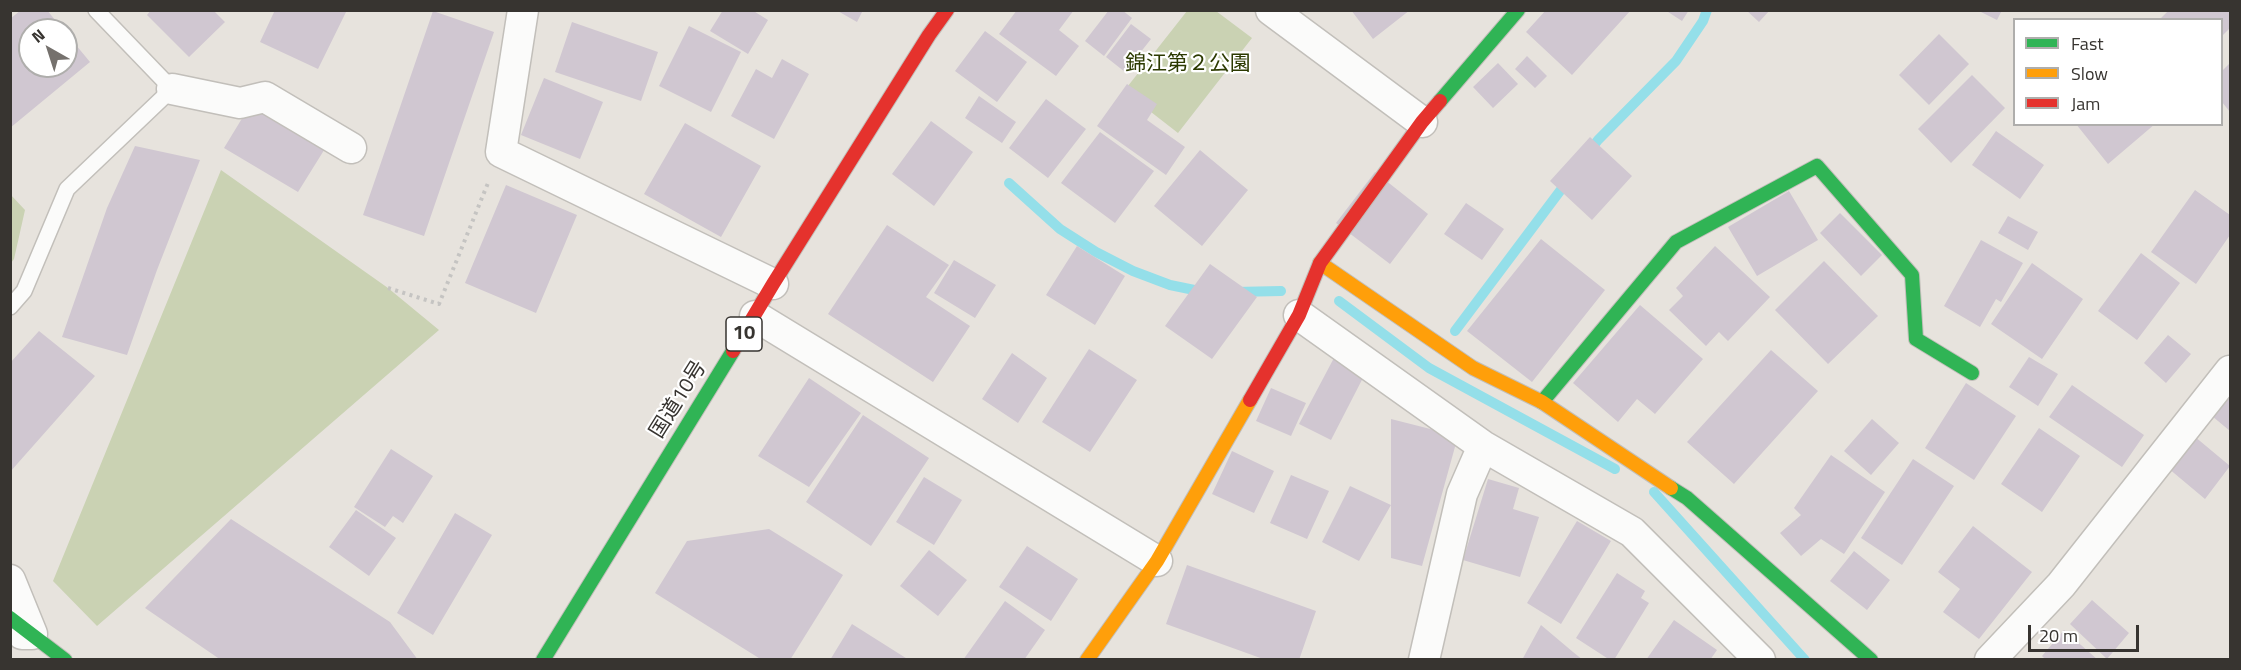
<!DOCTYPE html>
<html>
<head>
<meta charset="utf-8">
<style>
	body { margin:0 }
	#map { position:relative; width:2241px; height:670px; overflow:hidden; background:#e7e3dd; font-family:"Titillium Web",sans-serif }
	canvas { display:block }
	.frame { position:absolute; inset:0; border:12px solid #373430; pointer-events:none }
	.legend { position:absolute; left:2013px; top:18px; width:210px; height:108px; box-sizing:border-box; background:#fff; border:2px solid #afaeac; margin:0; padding:8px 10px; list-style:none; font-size:18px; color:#373430 }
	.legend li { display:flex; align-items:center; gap:12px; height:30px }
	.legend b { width:30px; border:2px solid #afaeac }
	.north { position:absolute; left:18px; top:18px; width:60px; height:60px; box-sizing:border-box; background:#fff; border:2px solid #afaeac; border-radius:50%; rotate:321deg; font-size:16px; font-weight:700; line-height:24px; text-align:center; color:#373430 }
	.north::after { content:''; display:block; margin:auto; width:21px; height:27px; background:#75716d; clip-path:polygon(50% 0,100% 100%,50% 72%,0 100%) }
	.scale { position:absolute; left:2028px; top:625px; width:111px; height:27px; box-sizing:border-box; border:3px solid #373430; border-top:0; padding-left:8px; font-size:18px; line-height:21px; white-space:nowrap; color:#373430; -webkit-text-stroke:4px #fff; paint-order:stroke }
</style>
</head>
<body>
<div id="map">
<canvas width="2241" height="670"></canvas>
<div class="frame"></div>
<ul class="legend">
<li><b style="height:8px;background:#30b455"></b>Fast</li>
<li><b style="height:8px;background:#ff9f0a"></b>Slow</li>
<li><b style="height:8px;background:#e5322d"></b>Jam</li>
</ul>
<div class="north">N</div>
<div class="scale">20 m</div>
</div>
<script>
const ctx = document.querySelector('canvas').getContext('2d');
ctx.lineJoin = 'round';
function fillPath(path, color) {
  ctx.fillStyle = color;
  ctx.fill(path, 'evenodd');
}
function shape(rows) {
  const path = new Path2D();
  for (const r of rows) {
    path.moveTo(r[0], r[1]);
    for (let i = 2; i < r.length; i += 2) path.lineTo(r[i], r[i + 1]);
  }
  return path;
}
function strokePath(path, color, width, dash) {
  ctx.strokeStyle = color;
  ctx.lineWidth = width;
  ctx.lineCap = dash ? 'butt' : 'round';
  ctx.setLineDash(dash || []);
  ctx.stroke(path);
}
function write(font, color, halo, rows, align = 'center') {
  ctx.font = font + ' "Titillium Web","Noto Sans JP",sans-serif';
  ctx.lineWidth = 4.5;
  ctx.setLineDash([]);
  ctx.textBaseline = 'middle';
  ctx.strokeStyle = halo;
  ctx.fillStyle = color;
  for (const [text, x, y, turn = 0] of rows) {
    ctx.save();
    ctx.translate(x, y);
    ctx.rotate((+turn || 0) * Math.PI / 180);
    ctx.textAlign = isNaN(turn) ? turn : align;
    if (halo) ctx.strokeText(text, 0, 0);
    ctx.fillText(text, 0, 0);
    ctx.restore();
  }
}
fillPath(shape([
	[1187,11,1216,11,1252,38,1178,133,1124,91],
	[221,170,388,288,439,330,97,626,53,581],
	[10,194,25,210,14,259,11,263]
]), '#cad2b3');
strokePath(shape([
	[1587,154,1598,140,1676,61,1703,21,1707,10],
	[1009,183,1060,229,1096,252,1133,271,1170,285,1204,292],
	[1235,292,1281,291],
	[1339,301,1429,368,1615,469],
	[1455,331,1569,179],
	[1654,492,1805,660]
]), '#94dfe9', 10);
fillPath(shape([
	[21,10,47,10,63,30,30,30,30,66,66,66,66,33,90,62,10,128,10,19],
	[151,10,213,10,225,22,189,57,147,15],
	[275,10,347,10,318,69,260,42],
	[723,10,752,10,768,20,748,54,710,31],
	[836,10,863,10,857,22],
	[1017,10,1074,10,1059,30,1079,46,1056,76,999,34],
	[1109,10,1122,10,1132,18,1104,56,1085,41],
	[1351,10,1410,10,1373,39],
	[1546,10,1631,10,1572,75,1526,32],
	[1665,10,1689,10,1682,21],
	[1746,10,1770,10,1759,22],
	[1977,10,2002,10,1997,20],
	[2169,10,2230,10,2230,28,2222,36,2222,20,2159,20],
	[433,11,494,32,424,236,363,215],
	[572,22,658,52,641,101,555,72],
	[1131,24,1151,39,1125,72,1106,57],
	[689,26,741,52,711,112,659,86],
	[985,31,1027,62,997,102,955,71],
	[1939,34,1969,64,1929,105,1899,75],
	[1527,56,1547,76,1535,88,1515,69],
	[782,59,809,74,774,139,731,116,756,69,772,78],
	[1498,63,1518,84,1493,108,1473,87],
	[2230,63,2230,112,2222,102,2222,71],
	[1972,75,2005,108,1951,163,1918,129],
	[544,78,603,102,580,159,521,135],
	[1127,84,1157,104,1147,120,1185,147,1166,175,1097,126],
	[979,96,1016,122,1002,143,965,118],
	[1046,99,1086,129,1048,178,1009,148],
	[252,102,326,147,298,192,224,148],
	[931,121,973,152,934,206,892,174],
	[685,123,761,166,721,237,644,194],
	[2076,124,2155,124,2108,164],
	[1996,131,2044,165,2020,199,1972,165],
	[1100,132,1154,171,1115,223,1061,183],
	[1590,137,1632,176,1592,220,1550,181],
	[135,146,200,160,157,270,127,355,62,337,107,208],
	[1200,150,1248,190,1202,246,1154,206],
	[1375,172,1428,214,1390,264,1336,223],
	[506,185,577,215,536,313,465,283],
	[2195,190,2230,215,2230,235,2196,284,2151,252],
	[1789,191,1818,240,1757,276,1728,227],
	[1466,203,1504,229,1482,260,1444,234],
	[1840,213,1882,255,1861,276,1820,233],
	[2008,216,2038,232,2028,250,1998,233],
	[887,225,949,265,926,297,970,326,933,382,828,314],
	[1541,239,1605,290,1532,382,1467,331],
	[1981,240,2023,263,2001,302,1996,299,1980,327,1944,306],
	[1077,246,1125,276,1095,325,1046,295],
	[1715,246,1770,297,1728,341,1719,332,1706,346,1669,310,1683,296,1676,288],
	[2141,253,2180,283,2137,340,2098,311],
	[954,260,996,285,975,318,934,293],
	[1824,261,1878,316,1828,364,1775,310],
	[2032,263,2083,299,2042,359,1991,324],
	[1210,264,1257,297,1212,359,1165,326],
	[1640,305,1703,359,1655,414,1637,399,1618,422,1573,383],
	[39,331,95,376,10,472,10,363],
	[2168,335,2191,354,2166,383,2144,363],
	[1089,349,1137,380,1090,452,1042,422],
	[1771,350,1818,391,1734,484,1687,442],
	[1012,353,1047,378,1018,423,982,399],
	[1335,356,1366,372,1331,440,1299,424],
	[2029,357,2058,374,2038,406,2009,387],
	[809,378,861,413,809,487,758,456],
	[2230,381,2230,431,2206,411],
	[1966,383,2016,416,1974,480,1925,448],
	[2072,385,2144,435,2122,467,2049,417],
	[1271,388,1306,403,1291,436,1256,421],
	[863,415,929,458,871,546,806,502],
	[1391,419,1458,436,1422,566,1391,558],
	[1872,419,1899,443,1871,475,1844,451],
	[2039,428,2080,456,2042,512,2001,484],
	[2194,436,2230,466,2205,499,2168,468],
	[391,449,433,476,403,523,393,516,385,527,354,507],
	[1232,451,1274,471,1254,513,1212,494],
	[1831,455,1885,492,1844,554,1821,539,1801,556,1780,533,1801,515,1794,508],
	[1913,459,1954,486,1902,565,1861,538],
	[1291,475,1329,491,1307,539,1270,523],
	[924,477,962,500,934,545,896,522],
	[1488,479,1519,488,1513,509,1539,517,1520,577,1463,560],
	[1350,486,1391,505,1359,561,1322,542],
	[356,510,396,538,369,576,329,547],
	[455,513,492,535,433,635,397,613],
	[231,519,390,622,418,660,221,660,145,608],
	[1577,521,1611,541,1561,624,1527,603],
	[1973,526,2032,572,1979,639,1943,612,1960,589,1938,572],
	[769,529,843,575,790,660,762,660,655,593,687,541],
	[1027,546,1078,579,1051,621,999,587],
	[929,550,967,580,938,616,900,586],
	[1854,551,1890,580,1867,610,1830,581],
	[1187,565,1316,611,1299,660,1266,660,1166,624],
	[1617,573,1645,591,1641,598,1649,603,1614,660,1610,660,1576,638],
	[2092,600,2129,633,2107,659,2070,624],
	[1005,601,1045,630,1024,660,963,660],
	[1674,620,1717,650,1710,660,1646,660],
	[852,624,909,660,830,660],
	[1541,625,1573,652,1583,660,1522,660],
	[2064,630,2098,660,2046,660,2042,656]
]), '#d0c7d1');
const lane = shape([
	[10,307,24,291,67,189,172,89,96,10]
]);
const street = shape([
	[523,10,501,152,773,284],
	[1271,10,1422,122],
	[172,89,240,103,265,97,351,148],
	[1299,315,1483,446,1632,532,1760,660],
	[755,316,1157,561],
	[10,580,32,634,22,634],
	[1424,660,1462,494,1483,446],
	[1990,660,2061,585,2230,371]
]);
const fast = shape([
	[1440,101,1518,10],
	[1542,402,1676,242,1817,166,1912,275,1916,339,1972,373],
	[1671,488,1687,498,1871,660],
	[10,618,65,660],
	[543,660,733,351]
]);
const slow = shape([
	[1320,263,1473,368,1542,402,1671,488],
	[1087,660,1157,561,1250,400]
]);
const jam = shape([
	[733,351,773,284,929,35,947,10],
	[1250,400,1299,315,1320,263,1422,122,1440,101]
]);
strokePath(lane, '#c2bfba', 18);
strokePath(street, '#c2bfba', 33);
strokePath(fast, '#c2bfba', 16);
strokePath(slow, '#c2bfba', 16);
strokePath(jam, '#c2bfba', 16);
strokePath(shape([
	[388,288,439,304,488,183]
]), '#c5c4c2', 4, [3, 4.5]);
strokePath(lane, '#fbfbfa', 15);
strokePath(street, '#fbfbfa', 30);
strokePath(fast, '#30b455', 14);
strokePath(slow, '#ff9f0a', 14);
strokePath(jam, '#e5322d', 14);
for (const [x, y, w] of [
	[744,334,36]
]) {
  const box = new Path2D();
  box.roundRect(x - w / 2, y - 17, w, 34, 4.5);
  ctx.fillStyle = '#fff';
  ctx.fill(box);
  strokePath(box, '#373430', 1.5);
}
write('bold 20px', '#373430', null, [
	["10",744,334]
]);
write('21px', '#2c3a01', '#fff', [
	["錦江第２公園",1188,65]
]);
write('21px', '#373430', '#fff', [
	["国道10号",679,400,-58]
]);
</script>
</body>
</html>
